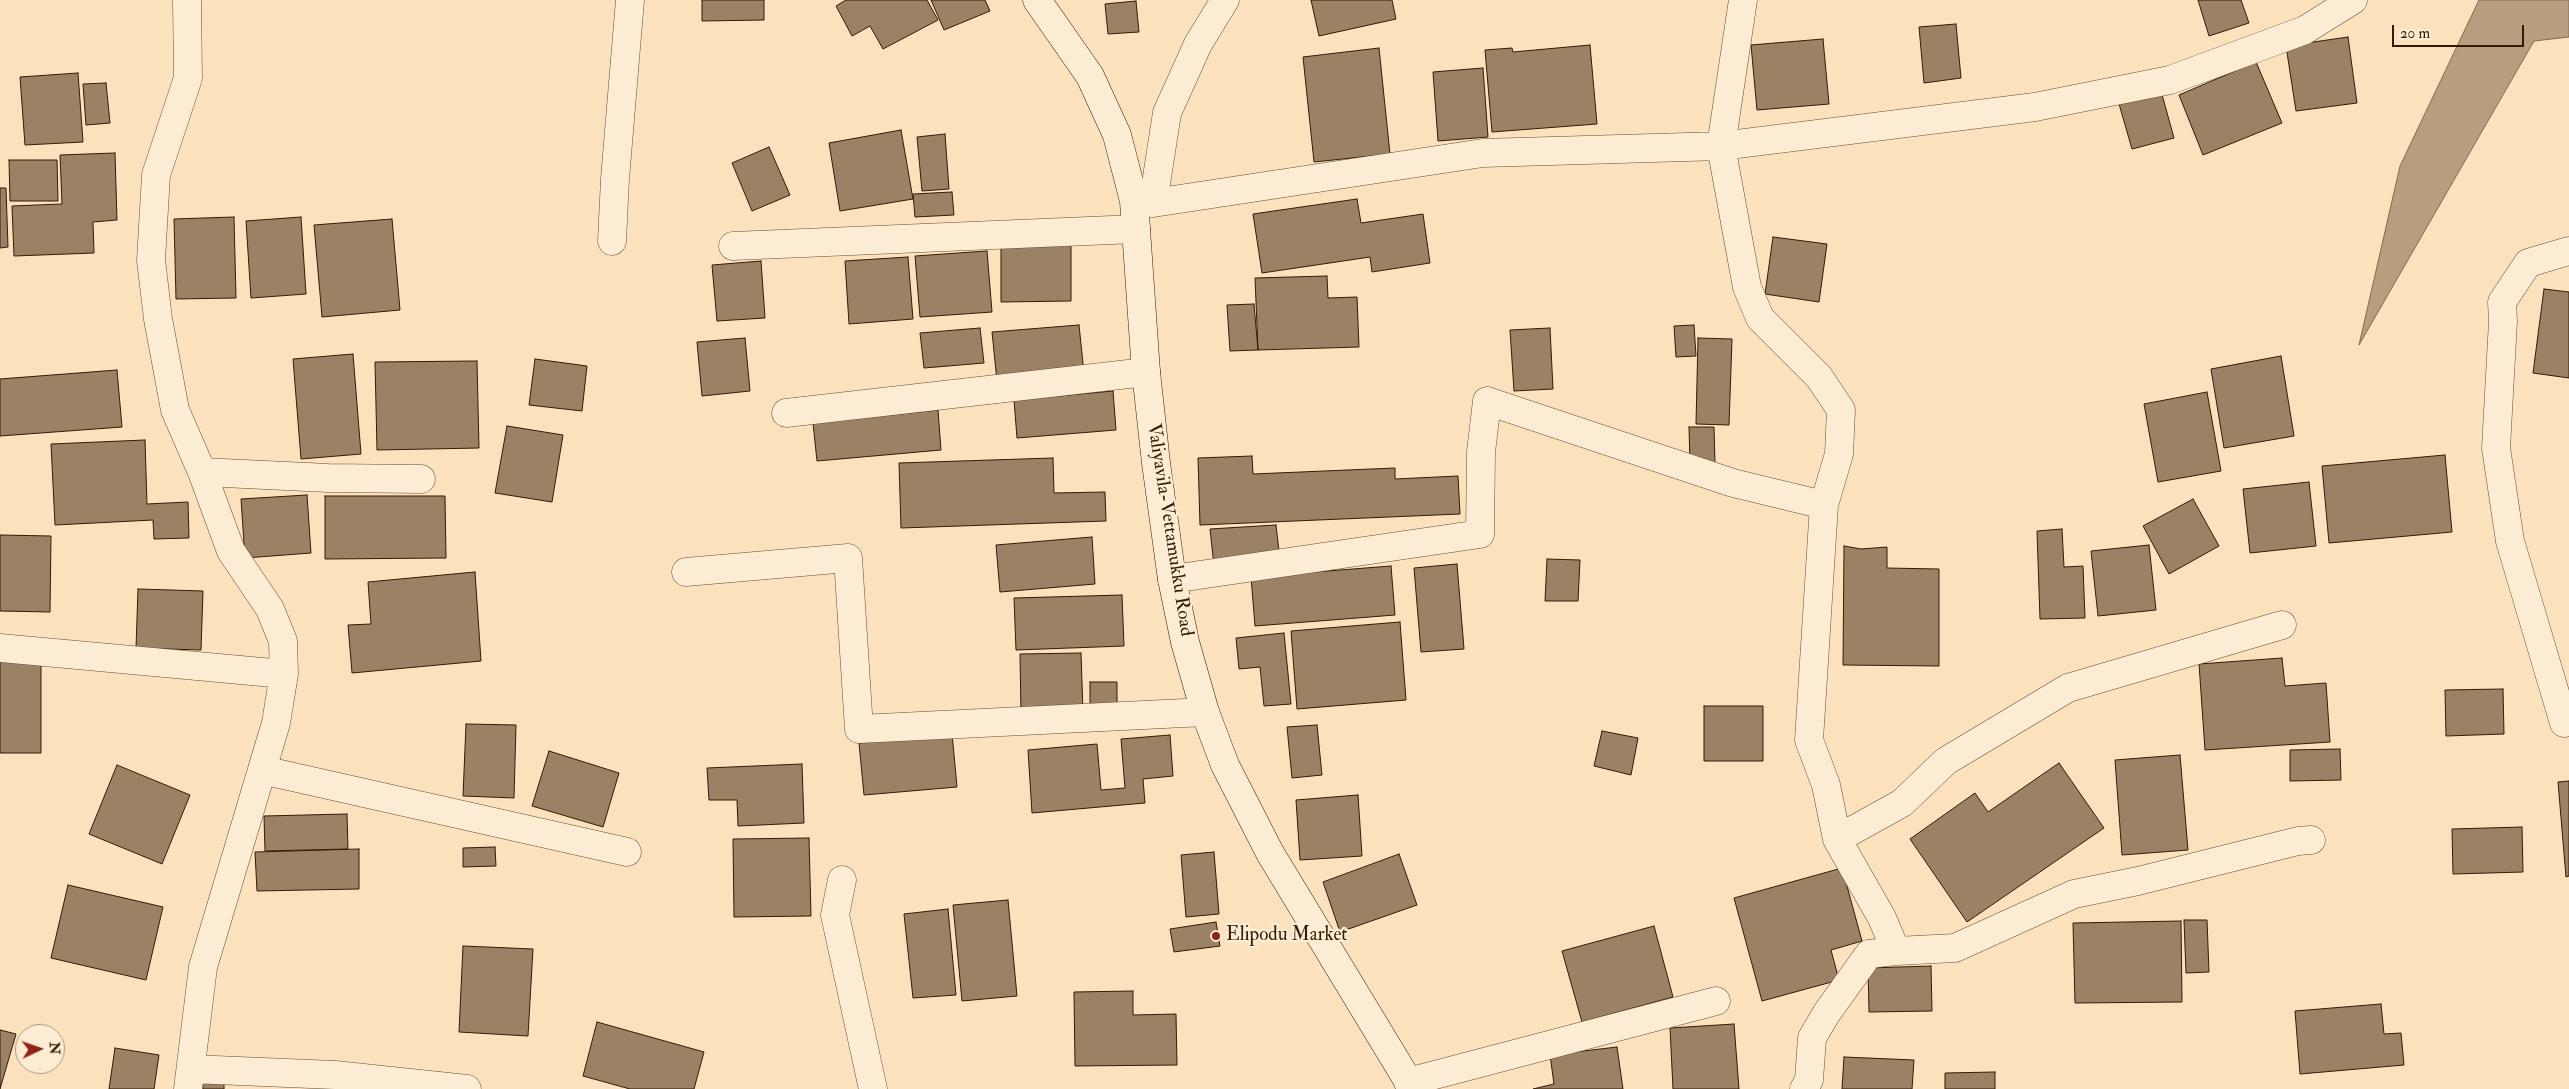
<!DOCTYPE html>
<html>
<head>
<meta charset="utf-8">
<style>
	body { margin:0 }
	#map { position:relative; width:2569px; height:1089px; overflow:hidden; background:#fbe2bd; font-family:"IM FELL Double Pica",serif }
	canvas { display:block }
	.north { position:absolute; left:15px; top:1024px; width:50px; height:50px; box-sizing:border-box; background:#fcecd4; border:1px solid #ac9881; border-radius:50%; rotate:87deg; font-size:14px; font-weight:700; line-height:20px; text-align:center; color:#331b05 }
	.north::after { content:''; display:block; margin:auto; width:18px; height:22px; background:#8f2418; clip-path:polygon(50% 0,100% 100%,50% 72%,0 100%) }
	.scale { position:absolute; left:2392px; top:25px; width:132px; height:22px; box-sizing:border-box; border:2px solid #331b05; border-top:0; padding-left:6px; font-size:15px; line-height:18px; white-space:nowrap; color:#331b05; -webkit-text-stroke:4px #fcecd4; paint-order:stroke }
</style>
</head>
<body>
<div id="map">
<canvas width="2569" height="1089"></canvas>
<div class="north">N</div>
<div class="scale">20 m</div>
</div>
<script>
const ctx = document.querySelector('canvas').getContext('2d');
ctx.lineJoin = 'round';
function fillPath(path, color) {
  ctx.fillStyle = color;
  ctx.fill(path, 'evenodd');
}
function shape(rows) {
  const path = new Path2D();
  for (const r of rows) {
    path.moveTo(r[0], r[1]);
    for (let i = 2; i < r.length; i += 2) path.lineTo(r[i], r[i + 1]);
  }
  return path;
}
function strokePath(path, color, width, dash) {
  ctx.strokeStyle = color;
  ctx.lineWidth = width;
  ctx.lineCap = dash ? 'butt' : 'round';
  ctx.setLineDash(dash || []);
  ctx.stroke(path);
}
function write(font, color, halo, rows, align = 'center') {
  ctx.font = font + ' "IM FELL Double Pica",serif';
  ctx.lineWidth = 4.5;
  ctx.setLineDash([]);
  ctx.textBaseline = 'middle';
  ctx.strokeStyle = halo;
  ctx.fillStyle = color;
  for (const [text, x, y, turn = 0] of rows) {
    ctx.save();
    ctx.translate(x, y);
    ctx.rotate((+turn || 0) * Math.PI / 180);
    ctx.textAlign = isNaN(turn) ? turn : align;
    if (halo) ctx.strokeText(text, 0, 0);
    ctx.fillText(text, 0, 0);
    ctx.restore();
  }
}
const water = shape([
	[2479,0,2569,0,2569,37,2534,41,2359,345,2400,166,2479,0]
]);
fillPath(water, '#b79e7e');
strokePath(water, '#826a4e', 1);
const building = shape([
	[702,0,764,0,764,20,702,21,702,0],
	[846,0,927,0,938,20,883,49,870,26,852,36,836,6,846,0],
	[931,0,985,0,990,11,944,30,931,0],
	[1311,0,1392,0,1396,19,1319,36,1311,0],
	[2198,0,2241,0,2249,23,2209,36,2198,0],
	[1136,1,1139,32,1108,34,1105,4,1136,1],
	[1956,24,1961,78,1924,83,1919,27,1956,24],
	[2348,37,2357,103,2296,111,2286,46,2348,37],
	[1823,39,1829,104,1757,110,1751,45,1823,39],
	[1590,45,1597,124,1492,132,1485,50,1512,48,1513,52,1590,45],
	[1379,48,1390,154,1314,162,1303,57,1379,48],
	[2256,62,2282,123,2203,155,2179,95,2256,62],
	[1483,68,1488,137,1438,141,1433,72,1483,68],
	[78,73,83,142,25,145,20,77,78,73],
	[106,83,110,123,86,125,83,84,106,83],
	[2161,91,2174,138,2132,149,2119,104,2161,91],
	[901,130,913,199,840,211,829,143,901,130],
	[945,134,949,189,922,191,917,137,945,134],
	[769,147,790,195,752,211,732,163,769,147],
	[115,153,117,220,93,222,94,253,14,256,12,206,62,204,60,155,115,153],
	[9,160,57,160,58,201,10,201,9,160],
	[0,188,6,188,8,247,0,248,0,188],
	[952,192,954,215,915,217,913,194,952,192],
	[1357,199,1361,223,1423,214,1430,263,1372,272,1370,257,1262,273,1253,214,1357,199],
	[234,217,236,298,176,299,174,219,234,217],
	[301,217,306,294,251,298,246,221,301,217],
	[392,219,400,310,322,317,314,225,392,219],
	[1071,237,1071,301,1001,302,1001,238,1071,237],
	[1773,237,1827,244,1819,302,1765,294,1773,237],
	[987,251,992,312,920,317,915,256,987,251],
	[908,257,913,319,849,324,845,261,908,257],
	[761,261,765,318,717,321,712,265,761,261],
	[1327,276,1328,298,1357,297,1359,347,1258,350,1255,278,1327,276],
	[2544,289,2569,292,2569,378,2533,373,2544,289],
	[1254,304,1258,350,1230,351,1227,305,1254,304],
	[1079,325,1084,373,997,381,992,332,1079,325],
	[1694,325,1696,356,1676,357,1674,326,1694,325],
	[980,328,984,363,924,368,920,333,980,328],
	[1550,328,1553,389,1514,391,1510,330,1550,328],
	[745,338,750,391,702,396,697,342,745,338],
	[1698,338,1732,339,1729,425,1696,424,1698,338],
	[353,354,361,454,301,459,293,359,353,354],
	[2281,356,2294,436,2224,448,2211,369,2281,356],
	[535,359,587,366,582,411,529,405,535,359],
	[477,361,479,448,377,450,375,362,477,361],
	[117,370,122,427,0,436,0,379,117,370],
	[1113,391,1116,430,1017,438,1014,400,1113,391],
	[2207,392,2221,471,2158,482,2144,404,2207,392],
	[938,410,941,450,817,461,813,423,938,410],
	[507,426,563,435,552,502,495,493,507,426],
	[1689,427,1714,427,1715,464,1690,464,1689,427],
	[145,440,147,504,188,502,189,538,154,539,153,520,55,525,51,444,145,440],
	[2445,455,2452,532,2329,543,2322,466,2445,455],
	[1252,456,1253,474,1395,468,1395,479,1458,476,1460,514,1200,525,1198,458,1252,456],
	[1053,458,1054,493,1105,492,1106,521,901,528,899,463,1053,458],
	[2309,482,2316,546,2250,553,2243,489,2309,482],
	[307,495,311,553,245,558,241,499,307,495],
	[325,496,445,496,446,558,325,559,325,496],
	[2193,499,2219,546,2169,574,2143,526,2193,499],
	[1276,525,1280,560,1214,566,1210,529,1276,525],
	[2062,529,2064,567,2083,566,2085,618,2040,619,2037,531,2062,529],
	[0,535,51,536,50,612,0,611,0,535],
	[1092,537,1095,584,1000,592,996,545,1092,537],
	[2149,545,2156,610,2098,616,2091,551,2149,545],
	[1844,546,1861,549,1887,547,1887,568,1939,569,1939,666,1843,665,1844,546],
	[1547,559,1580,560,1578,601,1545,601,1547,559],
	[1457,564,1464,649,1421,652,1414,568,1457,564],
	[1391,566,1395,615,1255,626,1251,577,1391,566],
	[475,572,481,661,352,673,348,625,371,624,368,582,475,572],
	[138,589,203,591,201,650,136,648,138,589],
	[1122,595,1124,646,1016,650,1014,598,1122,595],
	[1400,622,1406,700,1297,709,1291,631,1400,622],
	[1284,633,1291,704,1264,706,1260,667,1239,669,1236,638,1284,633],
	[1081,653,1083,712,1021,714,1020,654,1081,653],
	[2282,658,2285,686,2326,683,2330,742,2205,750,2199,664,2282,658],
	[0,659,41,659,41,753,0,753,0,659],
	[1090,682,1117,682,1117,709,1090,710,1090,682],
	[2503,689,2504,734,2446,736,2445,690,2503,689],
	[1704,706,1763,706,1763,761,1704,761,1704,706],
	[466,724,516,725,514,798,463,796,466,724],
	[1317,725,1322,775,1292,778,1287,727,1317,725],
	[1602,731,1638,738,1631,775,1594,766,1602,731],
	[952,733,957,787,864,795,859,743,952,733],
	[1170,735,1173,776,1143,779,1145,803,1032,813,1028,750,1097,744,1101,790,1125,788,1121,739,1170,735],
	[2340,749,2341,780,2290,781,2290,750,2340,749],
	[549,751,619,773,603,827,532,806,549,751],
	[2180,755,2188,850,2122,855,2115,760,2180,755],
	[2059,763,2104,828,1967,922,1910,839,1975,793,1988,812,2059,763],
	[802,764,804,823,738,826,737,800,709,800,707,768,802,764],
	[117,765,190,795,162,864,89,834,117,765],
	[2569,781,2569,876,2566,877,2558,782,2569,781],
	[1358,795,1362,856,1300,860,1296,800,1358,795],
	[347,814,348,849,265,851,264,816,347,814],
	[2522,827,2523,872,2453,874,2452,829,2522,827],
	[809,838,811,916,734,917,733,839,809,838],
	[495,847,496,866,463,867,463,848,495,847],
	[359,849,359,889,257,891,255,852,359,849],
	[1214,852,1219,914,1186,917,1181,855,1214,852],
	[1399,854,1417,905,1340,932,1323,882,1399,854],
	[1842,868,1862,941,1831,950,1839,980,1762,1001,1734,898,1842,868],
	[68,885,163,907,146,980,51,958,68,885],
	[1008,900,1017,996,962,1001,953,905,1008,900],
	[948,909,956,995,913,998,904,914,948,909],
	[2184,920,2207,920,2209,972,2186,973,2184,920],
	[2181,921,2182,1002,2075,1003,2073,923,2181,921],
	[1216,922,1220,946,1174,952,1170,929,1216,922],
	[1654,926,1673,997,1582,1022,1562,951,1654,926],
	[463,946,533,949,528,1036,459,1032,463,946],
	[1931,966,1932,1011,1869,1012,1868,968,1931,966],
	[1133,991,1133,1015,1176,1014,1177,1065,1075,1066,1074,992,1133,991],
	[2381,1004,2384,1034,2401,1033,2404,1065,2300,1074,2295,1011,2381,1004],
	[597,1022,704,1052,694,1089,630,1089,583,1076,597,1022],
	[1734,1024,1739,1089,1673,1089,1670,1028,1734,1024],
	[0,1030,16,1034,0,1089,0,1030],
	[1617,1047,1623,1089,1533,1089,1554,1084,1550,1055,1617,1047],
	[115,1048,159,1055,154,1089,109,1089,115,1048],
	[1844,1057,1914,1060,1912,1089,1842,1089,1844,1057],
	[1995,1072,1995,1089,1945,1089,1945,1073,1995,1072],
	[202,1081,224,1081,224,1089,203,1089,202,1081]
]);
fillPath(building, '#9b8265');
strokePath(building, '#331b05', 1);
const street = shape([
	[187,0,188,78,156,175,151,260,158,319,175,410,202,472,231,551,270,609,283,641,284,674,276,723,203,967,188,1089],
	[1743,0,1721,146,1747,287,1760,318,1819,377,1841,410,1839,454,1824,505,1809,740,1826,785,1837,839],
	[1136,201,1153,203,1167,113,1198,44,1225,0],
	[1153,203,1483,153,1721,146,2035,107,2170,80,2305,30,2353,0],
	[612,241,615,179,630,0],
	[733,246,1136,229],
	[786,413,1146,372],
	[202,472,328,478,421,479],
	[686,572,848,558,859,729,1205,712],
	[1172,579,1480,534,1481,452,1487,401,1733,483,1824,505],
	[0,648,284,674],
	[2564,723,2510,541,2496,448,2503,321,2502,302,2528,263,2569,251],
	[262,770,627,852],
	[842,880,835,915,873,1089],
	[1896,951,1955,948,2074,894,2138,881,2298,841,2311,840],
	[191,1069,335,1075,467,1089],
	[1408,1082,1716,1001],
	[1804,1089,1809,1080,1812,1038,1826,1014,1869,954,1896,951,1882,918,1837,839,1902,803,1946,761,2068,688,2282,625]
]);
const secondary = shape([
	[1037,0,1090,76,1117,135,1134,201,1146,372,1156,463,1172,579,1185,642,1205,712,1225,765,1270,853,1413,1089]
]);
strokePath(street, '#654d33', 29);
strokePath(secondary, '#331b05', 29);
strokePath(street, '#fcecd4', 28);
strokePath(secondary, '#fcecd4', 28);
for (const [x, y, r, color] of [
	[1216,936,5,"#8f2418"]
]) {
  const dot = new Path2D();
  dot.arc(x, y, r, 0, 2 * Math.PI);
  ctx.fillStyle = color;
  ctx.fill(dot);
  strokePath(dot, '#fcecd4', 2);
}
write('19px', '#331b05', '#fcecd4', [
	["Valiyavila-Vettamukku Road",1169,530,81]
]);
write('19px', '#331b05', '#fcecd4', [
	["Elipodu Market",1226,936]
], 'left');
</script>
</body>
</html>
